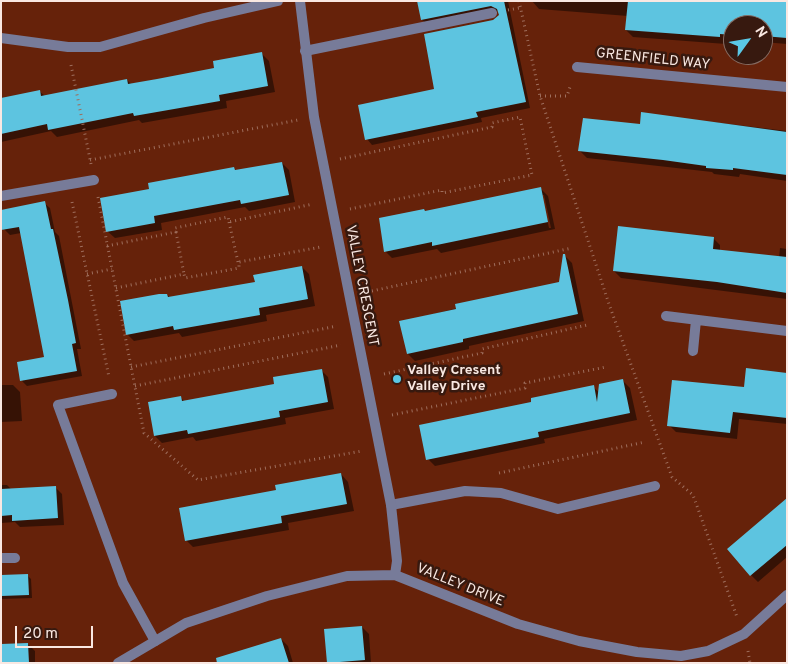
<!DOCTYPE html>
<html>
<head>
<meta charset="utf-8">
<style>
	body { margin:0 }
	#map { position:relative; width:788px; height:664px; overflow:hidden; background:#66220a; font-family:Overpass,sans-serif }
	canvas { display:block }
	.frame { position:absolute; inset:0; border:2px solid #f9e8e2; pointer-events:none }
	.north { position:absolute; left:723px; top:15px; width:50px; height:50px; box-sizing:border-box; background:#37190f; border:1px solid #856c63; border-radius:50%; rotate:58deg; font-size:14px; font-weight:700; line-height:20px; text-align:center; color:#f9e8e2 }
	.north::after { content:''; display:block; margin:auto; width:18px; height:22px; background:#5ac8e6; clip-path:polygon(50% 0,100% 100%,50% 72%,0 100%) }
	.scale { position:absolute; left:15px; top:626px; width:78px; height:22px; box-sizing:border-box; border:2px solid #f9e8e2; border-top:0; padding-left:6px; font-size:15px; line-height:18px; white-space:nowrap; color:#f9e8e2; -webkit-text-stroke:4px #37190f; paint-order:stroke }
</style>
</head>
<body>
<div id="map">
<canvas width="788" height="664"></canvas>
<div class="frame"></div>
<div class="north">N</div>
<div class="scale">20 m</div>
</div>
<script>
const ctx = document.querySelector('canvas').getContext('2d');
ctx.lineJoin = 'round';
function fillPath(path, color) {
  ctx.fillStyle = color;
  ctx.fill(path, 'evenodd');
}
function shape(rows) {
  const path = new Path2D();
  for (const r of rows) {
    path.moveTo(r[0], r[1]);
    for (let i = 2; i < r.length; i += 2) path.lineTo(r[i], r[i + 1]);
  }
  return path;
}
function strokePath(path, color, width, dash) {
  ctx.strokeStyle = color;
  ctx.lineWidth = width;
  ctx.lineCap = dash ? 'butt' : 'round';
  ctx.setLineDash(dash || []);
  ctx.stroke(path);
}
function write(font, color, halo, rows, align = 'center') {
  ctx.font = font + ' Overpass,sans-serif';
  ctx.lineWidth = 5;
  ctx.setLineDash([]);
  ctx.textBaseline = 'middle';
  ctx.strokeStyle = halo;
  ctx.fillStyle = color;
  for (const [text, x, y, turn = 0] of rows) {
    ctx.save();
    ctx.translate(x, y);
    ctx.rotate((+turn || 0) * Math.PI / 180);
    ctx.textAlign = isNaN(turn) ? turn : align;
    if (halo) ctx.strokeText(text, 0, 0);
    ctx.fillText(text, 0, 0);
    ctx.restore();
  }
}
fillPath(shape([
	[417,1,508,1,530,108,481,118,482,122,372,145,367,139,436,90,500,15,498,11,428,25,422,20],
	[532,1,787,1,787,44,763,42,763,25,733,25,733,41,727,40,726,44,633,37,626,30,628,16,539,9],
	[262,54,269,61,275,92,226,101,227,108,142,123,139,120,57,137,51,131,1,142,1,100,39,91,45,96,127,80,131,84,216,69],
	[712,122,787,131,787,181,740,174,739,177,714,174,712,172,587,158,580,151,641,125],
	[282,163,289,170,295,202,249,211,245,207,161,223,162,230,115,238,107,231,234,168,237,171],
	[541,189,548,196,555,229,441,253,437,249,392,258,385,251,424,210,426,212],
	[542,195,544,195,551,228,549,228],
	[44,203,50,208,55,232,59,236,81,349,77,349,82,376,27,386,22,381,46,358,21,233,10,235,4,229],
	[713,238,720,245,720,251,779,258,780,248,787,249,787,299,621,278,614,271],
	[565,256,572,263,584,321,469,346,469,349,415,361,408,354,401,322,560,283],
	[302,267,309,274,315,306,266,315,267,321,182,337,179,333,134,341,127,334,121,302,166,294,171,298,256,283],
	[321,370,328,377,334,409,285,418,286,424,196,441,193,437,162,443,155,436,181,398,185,402,275,385],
	[787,374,787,424,739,419,737,439,676,432,669,425,745,388],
	[623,381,630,388,637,420,544,439,545,443,435,466,428,459,533,403,593,387,600,393],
	[1,385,13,385,20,392,22,421,1,422],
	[341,474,348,482,354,511,288,523,289,530,193,547,186,540,278,491],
	[1,485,7,485,12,490,55,487,62,494,64,525,20,527,15,522,1,523],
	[787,501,787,557,758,582,751,575],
	[28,576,31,579,32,598,1,599,1,577],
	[362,627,369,634,371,663,328,663],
	[281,639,288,646,293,663,250,663],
	[28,644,35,651,35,663,1,663]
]), '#0007');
fillPath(shape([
	[417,1,504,1,526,102,476,112,478,117,365,140,358,105,434,89,424,34,493,20,499,15,497,9,491,6,421,20],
	[628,1,787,1,787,38,763,36,763,25,733,25,733,35,720,34,720,37,625,30],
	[262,52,268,86,219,95,220,101,134,116,133,113,48,130,47,124,1,134,1,98,40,90,41,96,127,79,128,84,157,79,214,68,213,61],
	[641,112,787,132,787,175,733,168,733,170,706,168,706,166,663,160,578,151,583,118,640,124],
	[282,162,289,195,241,204,240,200,154,216,155,223,106,232,100,198,149,189,148,183,234,167,235,170],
	[541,187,548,222,432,246,432,242,384,252,379,218,424,209,425,211],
	[45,201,51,229,53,229,68,300,76,343,72,344,77,371,20,381,17,362,44,357,19,227,1,230,1,210],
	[618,226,714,237,713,249,787,257,787,293,717,282,613,271],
	[563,254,565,254,578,314,463,339,463,342,407,354,399,321,456,309,455,304,559,282],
	[302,266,308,299,259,308,260,315,174,330,173,326,126,335,120,301,159,294,167,294,168,297,255,282,253,275],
	[746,368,787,373,787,418,733,412,730,433,667,426,672,380,744,387],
	[322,369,328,402,279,411,280,417,188,434,187,430,154,436,148,402,181,396,182,401,274,384,273,377],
	[623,379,630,413,538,432,539,437,426,460,419,425,531,402,531,398,594,385,597,402,599,384],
	[341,473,347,504,281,516,282,523,185,541,179,508,276,490,275,485],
	[56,486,58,518,12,521,12,515,1,516,1,489],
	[787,498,787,545,750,576,727,549],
	[28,574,29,595,1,596,1,575],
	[362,626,365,660,327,663,324,629],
	[281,638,289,663,217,663,216,658],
	[28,643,29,663,1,663,1,644]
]), '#5dc4e0');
strokePath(shape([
	[519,1,540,96,610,307,672,477,693,495,737,617],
	[508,10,519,8],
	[71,65,91,164],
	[540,96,567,96,571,84],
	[340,159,492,127,492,123,520,117,532,175,442,193,442,190,350,209],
	[90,160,298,120],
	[98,197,144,433,198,480,362,451],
	[72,202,109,377],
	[229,222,238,262],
	[176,232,184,274],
	[107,246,176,232,175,228,228,217,229,222,313,204],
	[87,274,112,269],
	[116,288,184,274,185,278,239,268,239,262,321,247],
	[367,292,572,248],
	[131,367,337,326],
	[384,374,482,353,482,349,587,325],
	[135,386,341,345],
	[392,415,525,388,525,383,606,367],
	[499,473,645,442],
	[748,651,750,663]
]), '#9e6e5d', 3, [1, 4]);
strokePath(shape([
	[305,51,492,13],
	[1,196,94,180],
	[112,394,58,405,123,583,155,641],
	[391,505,465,491,501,493,558,509,655,486],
	[1,558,15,558]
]), '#777b99', 10);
strokePath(shape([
	[300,1,314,117,391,505,397,561,395,575],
	[1,38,68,47,100,47,204,18,278,1],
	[577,67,787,87],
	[666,316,787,331],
	[693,351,696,320],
	[118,663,186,623,267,596,347,576,395,575,518,624,579,641,637,652,681,656,708,651,744,634,787,595]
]), '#777b99', 10);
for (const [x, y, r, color] of [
	[397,379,5,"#5ac8e6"]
]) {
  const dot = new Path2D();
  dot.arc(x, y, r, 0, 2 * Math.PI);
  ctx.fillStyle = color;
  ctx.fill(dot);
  strokePath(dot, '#37190f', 2);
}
write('14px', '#f9e8e2', '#37190f', [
	["GREENFIELD WAY",653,60,6],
	["VALLEY CRESCENT",361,286,79],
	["VALLEY DRIVE",460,586,22]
]);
write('bold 14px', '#f9e8e2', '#37190f', [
	["Valley Cresent",407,371],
	["Valley Drive",407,387]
], 'left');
</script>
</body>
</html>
